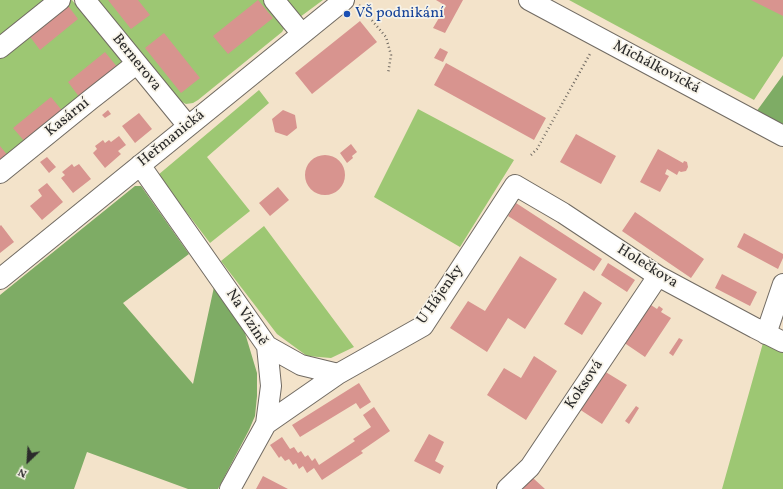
<!DOCTYPE html>
<html>
<head>
<meta charset="utf-8">
<style>
	body { margin:0 }
	#map { position:relative; width:783px; height:489px; overflow:hidden; background:#f3e3ca; font-family:Vollkorn,serif }
	canvas { display:block }
	.north { position:absolute; left:8px; top:441px; width:40px; height:40px; -webkit-text-stroke:3px #f7f3e8; paint-order:stroke; rotate:205deg; font-size:11px; font-weight:700; line-height:16px; text-align:center; color:#2b2b2b }
	.north::after { content:''; display:block; margin:auto; width:14px; height:18px; background:#2b2b2b; clip-path:polygon(50% 0,100% 100%,50% 72%,0 100%) }
</style>
</head>
<body>
<div id="map">
<canvas width="783" height="489"></canvas>
<div class="north">N</div>
</div>
<script>
const ctx = document.querySelector('canvas').getContext('2d');
ctx.lineJoin = 'round';
function fillPath(path, color) {
  ctx.fillStyle = color;
  ctx.fill(path, 'evenodd');
}
function shape(rows) {
  const path = new Path2D();
  for (const r of rows) {
    if (r.length === 3) {
      path.moveTo(r[0] + r[2], r[1]);
      path.arc(r[0], r[1], r[2], 0, 2 * Math.PI);
      continue;
    }
    path.moveTo(r[0], r[1]);
    for (let i = 2; i < r.length; i += 2) path.lineTo(r[i], r[i + 1]);
  }
  return path;
}
function strokePath(path, color, width, dash) {
  ctx.strokeStyle = color;
  ctx.lineWidth = width;
  ctx.lineCap = dash ? 'butt' : 'round';
  ctx.setLineDash(dash || []);
  ctx.stroke(path);
}
function write(font, color, halo, rows, align = 'center') {
  ctx.font = font + ' Vollkorn,serif';
  ctx.lineWidth = 3.5;
  ctx.setLineDash([]);
  ctx.textBaseline = 'middle';
  ctx.strokeStyle = halo;
  ctx.fillStyle = color;
  for (const [text, x, y, turn = 0] of rows) {
    ctx.save();
    ctx.translate(x, y);
    ctx.rotate((+turn || 0) * Math.PI / 180);
    ctx.textAlign = isNaN(turn) ? turn : align;
    if (halo) ctx.strokeText(text, 0, 0);
    ctx.fillText(text, 0, 0);
    ctx.restore();
  }
}
fillPath(shape([
	[0,0,72,0,122,60,123,65,0,170],
	[98,0,269,0,285,27,282,32,198,100,193,103,186,104,180,101],
	[284,0,323,0,300,17],
	[569,0,783,0,783,56,754,100],
	[259,90,269,103,207,157,250,211,210,243,158,175],
	[418,109,514,160,460,247,374,197],
	[264,226,354,347,331,358,307,356,277,334,221,261],
	[763,343,783,351,783,489,722,489]
]), '#9dc773');
fillPath(shape([
	[783,75,783,124,756,112],
	[135,186,141,186,189,254,123,303,193,384,214,287,242,323,257,373,257,396,255,416,249,430,218,489,188,489,87,452,74,489,0,489,0,295]
]), '#7eac65');
fillPath(shape([
	[108,0,138,0,150,15,131,29],
	[258,0,273,18,228,54,213,36],
	[436,0,463,0,445,33,433,28,446,6],
	[751,0,783,0,783,16],
	[66,3,78,19,40,50,28,34],
	[360,21,377,42,312,94,295,73],
	[164,33,200,78,181,93,145,48],
	[440,48,448,52,443,62,434,58],
	[105,52,118,68,80,98,68,82],
	[446,63,546,118,534,140,434,85],
	[51,97,64,113,26,143,13,128],
	[108,110,111,114,105,118,102,115],
	[283,110,295,115,297,128,287,136,275,132,272,119],
	[139,113,152,129,135,143,122,126],
	[576,134,616,156,601,184,560,162],
	[119,136,126,145,118,151,121,154,105,168,93,153,97,149,95,146,103,140,105,143,109,140,111,142],
	[351,144,357,152,352,156,353,158,347,163,340,153],
	[0,146,9,157,0,164],
	[658,149,683,163,684,161,687,162,688,167,686,171,681,172,679,171,677,175,667,169,665,174,669,176,660,192,640,182],
	[325,175,20],
	[47,157,56,167,49,173,40,162],
	[72,164,74,167,79,164,91,179,73,193,61,178,65,175,62,172],
	[47,183,63,202,42,220,30,206,42,196,38,190],
	[278,187,289,200,270,216,259,203],
	[516,203,602,259,594,271,508,216],
	[635,212,704,259,691,278,622,231],
	[1,225,14,242,0,253,0,226],
	[744,233,783,254,783,258,778,269,737,247],
	[520,256,557,279,525,329,508,318,487,352,450,328,468,301,485,311],
	[608,263,635,280,627,292,601,275],
	[722,274,757,292,750,306,715,288],
	[584,291,602,303,582,335,564,324],
	[648,303,657,309,659,306,663,309,661,312,671,318,645,357,623,342],
	[679,338,683,340,673,356,669,353],
	[534,356,557,371,526,420,487,395,504,368,521,378],
	[604,371,627,385,602,424,579,409],
	[359,383,371,402,360,409,356,403,300,437,292,425],
	[636,406,639,408,629,424,625,421],
	[374,407,390,431,361,451,363,453,322,480,314,468,307,473,303,466,299,469,296,463,293,465,289,459,285,461,281,456,279,458,270,445,282,437,290,449,294,447,298,453,301,451,305,457,308,455,312,461,315,458,319,465,355,441,353,439,371,427,363,415],
	[429,434,444,442,435,461,444,466,440,474,414,461],
	[263,476,288,489,256,489],
	[533,478,545,489,522,489]
]), '#d8948f');
const minor = shape([
	[85,0,188,126],
	[274,0,302,34],
	[529,0,783,136],
	[0,48,60,0],
	[140,165,267,346,271,386,266,424,230,489],
	[0,173,90,100,136,64],
	[0,279,344,0],
	[766,334,783,284],
	[267,346,301,365,338,374,423,326,515,185,563,213,658,276,755,328,783,342],
	[266,424,338,374],
	[507,489,530,467,658,276]
]);
strokePath(minor, '#716b63', 22);
strokePath(shape([
	[359,5,386,37,391,55,388,74],
	[531,155,537,149,591,52]
]), '#716b63', 2.5, [1, 3]);
strokePath(minor, '#fff', 20);
for (const [x, y, r, color] of [
	[347,14,4,"#1a4fb4"]
]) {
  const dot = new Path2D();
  dot.arc(x, y, r, 0, 2 * Math.PI);
  ctx.fillStyle = color;
  ctx.fill(dot);
  strokePath(dot, '#f7f3e8', 1.5);
}
write('15px', '#164399', '#f7f3e8', [
	["VŠ podnikání",355,14]
], 'left');
write('15px', '#2b2b2b', '#f7f3e8', [
	["Bernerova",136,63,51],
	["Michálkovická",656,68,28],
	["Kasární",68,118,-39],
	["Heřmanická",172,139,-39],
	["Holečkova",647,267,32],
	["U Hájenky",441,295,-55],
	["Na Vizině",246,318,57],
	["Koksová",585,385,-56]
]);
</script>
</body>
</html>
